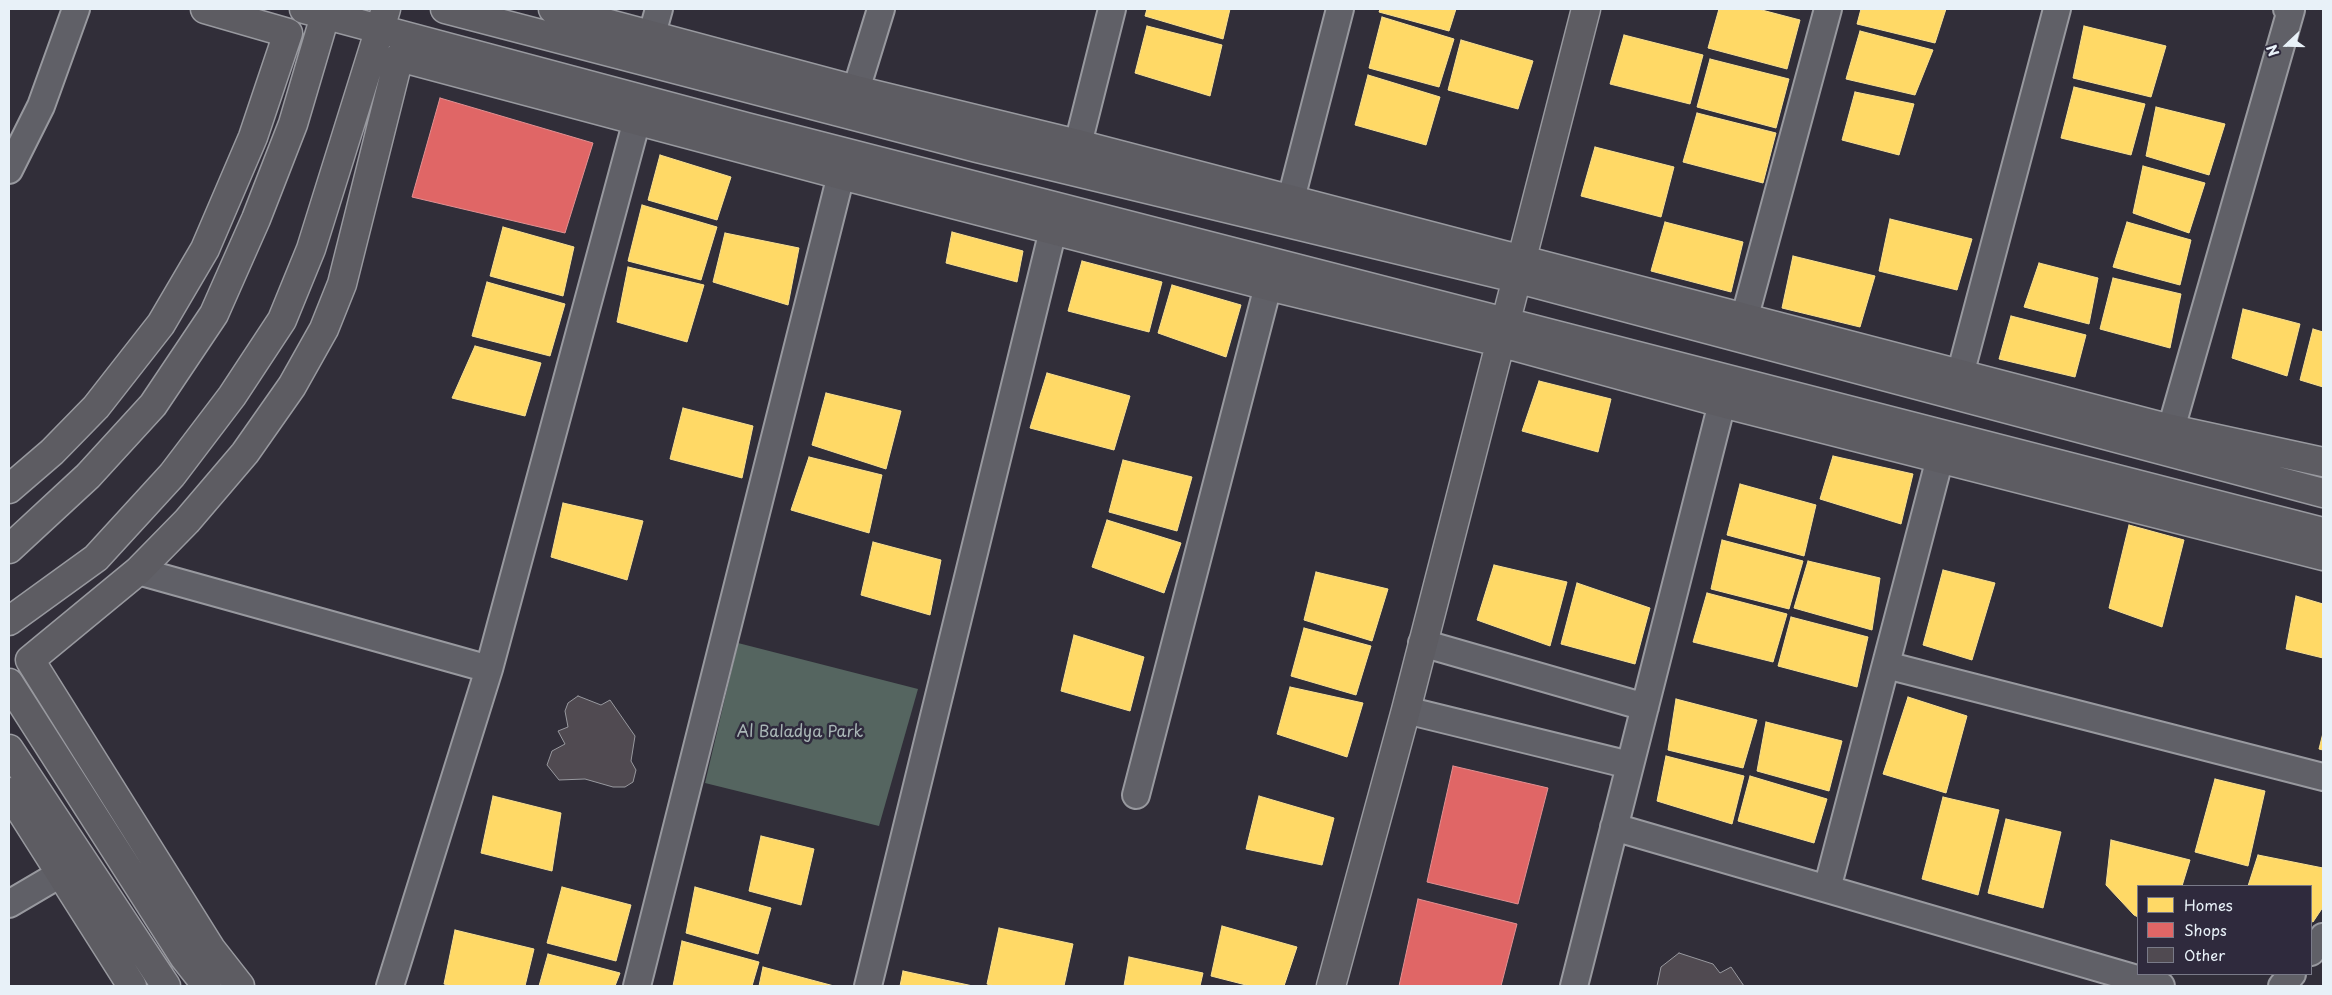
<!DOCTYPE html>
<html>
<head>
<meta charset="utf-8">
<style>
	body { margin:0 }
	#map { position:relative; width:2332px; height:995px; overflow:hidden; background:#312e39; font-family:"Playpen Sans",sans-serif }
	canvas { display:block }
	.frame { position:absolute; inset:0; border:10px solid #e8f1f8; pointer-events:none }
	.legend { position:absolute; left:2137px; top:885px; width:175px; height:90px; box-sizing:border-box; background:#2f2a3d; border:1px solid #797a88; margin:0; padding:6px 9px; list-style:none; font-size:15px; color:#e8f1f8 }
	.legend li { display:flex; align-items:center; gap:10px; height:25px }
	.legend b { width:25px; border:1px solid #797a88 }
	.north { position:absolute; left:2262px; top:20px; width:50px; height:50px; -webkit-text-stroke:4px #2f2a3d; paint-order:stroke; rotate:249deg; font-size:14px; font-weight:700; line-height:20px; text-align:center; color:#e8f1f8 }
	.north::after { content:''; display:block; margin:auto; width:18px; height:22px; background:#e8f1f8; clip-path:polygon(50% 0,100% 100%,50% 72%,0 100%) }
</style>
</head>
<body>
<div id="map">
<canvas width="2332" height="995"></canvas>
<div class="frame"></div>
<ul class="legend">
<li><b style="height:14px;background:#ffd966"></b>Homes</li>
<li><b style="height:14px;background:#e06666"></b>Shops</li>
<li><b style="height:14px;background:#504a51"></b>Other</li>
</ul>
<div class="north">N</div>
</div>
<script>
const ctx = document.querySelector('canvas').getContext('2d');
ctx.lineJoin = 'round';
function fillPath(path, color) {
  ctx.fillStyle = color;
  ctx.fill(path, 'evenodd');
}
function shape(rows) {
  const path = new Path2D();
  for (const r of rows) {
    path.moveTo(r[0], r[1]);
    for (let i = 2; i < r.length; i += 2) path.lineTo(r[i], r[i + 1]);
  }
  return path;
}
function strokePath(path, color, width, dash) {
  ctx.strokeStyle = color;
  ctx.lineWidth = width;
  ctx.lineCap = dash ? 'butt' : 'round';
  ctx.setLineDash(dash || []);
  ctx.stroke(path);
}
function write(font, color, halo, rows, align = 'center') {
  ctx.font = font + ' "Playpen Sans",sans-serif';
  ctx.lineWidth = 5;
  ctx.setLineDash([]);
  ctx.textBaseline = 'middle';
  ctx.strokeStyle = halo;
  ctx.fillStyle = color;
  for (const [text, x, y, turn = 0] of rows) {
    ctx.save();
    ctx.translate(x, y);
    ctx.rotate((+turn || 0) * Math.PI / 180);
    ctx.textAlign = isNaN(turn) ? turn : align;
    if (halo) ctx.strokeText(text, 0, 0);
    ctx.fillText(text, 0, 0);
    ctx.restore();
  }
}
fillPath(shape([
	[738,643,918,689,879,826,705,783]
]), '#556560');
const homes = shape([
	[1147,9,1230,9,1223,39,1145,16,1147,9],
	[1380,9,1456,9,1449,31,1379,12,1380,9],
	[1719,9,1758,9,1800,20,1787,69,1708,48,1719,9],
	[1861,9,1946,9,1935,43,1857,24,1861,9],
	[1382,17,1454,39,1439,87,1369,68,1382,17],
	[1147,26,1222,45,1210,96,1135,73,1147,26],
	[2084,26,2166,46,2151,97,2073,78,2084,26],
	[1860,31,1933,50,1915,95,1846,79,1860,31],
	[1624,35,1703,55,1690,104,1610,84,1624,35],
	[1461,40,1533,61,1518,109,1448,90,1461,40],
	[1710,59,1789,79,1776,128,1697,107,1710,59],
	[1368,75,1440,97,1426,145,1355,125,1368,75],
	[2074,87,2145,104,2131,155,2061,138,2074,87],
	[1855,92,1914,104,1899,155,1842,140,1855,92],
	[2156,107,2225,124,2209,175,2146,156,2156,107],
	[1697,113,1776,133,1763,183,1683,162,1697,113],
	[1595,147,1674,167,1661,217,1581,196,1595,147],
	[660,155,731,177,717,220,648,200,660,155],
	[2143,166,2205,183,2189,233,2133,213,2143,166],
	[642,205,717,227,701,280,628,261,642,205],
	[1890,219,1972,239,1957,290,1879,271,1890,219],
	[1665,222,1743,242,1731,292,1651,271,1665,222],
	[2127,222,2191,240,2180,285,2113,267,2127,222],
	[503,227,574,247,563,296,490,276,503,227],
	[952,232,1023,251,1017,282,946,263,952,232],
	[725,233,799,248,788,305,713,282,725,233],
	[1793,256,1875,276,1860,327,1782,308,1793,256],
	[1082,261,1162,282,1149,332,1068,311,1082,261],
	[2039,263,2098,278,2089,324,2024,307,2039,263],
	[628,267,704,285,687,342,617,322,628,267],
	[2113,278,2181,294,2170,348,2100,329,2113,278],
	[487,282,565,304,550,356,472,336,487,282],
	[1172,285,1241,305,1226,357,1158,333,1172,285],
	[2243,309,2300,324,2287,376,2232,358,2243,309],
	[2011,316,2086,335,2075,377,1999,359,2011,316],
	[2313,329,2323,332,2323,387,2300,380,2313,329],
	[475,346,541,363,525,416,452,398,475,346],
	[1047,373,1130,396,1114,450,1030,428,1047,373],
	[1539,381,1611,399,1598,452,1522,431,1539,381],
	[826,393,901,411,886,469,812,445,826,393],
	[683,408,753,426,742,478,670,459,683,408],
	[1833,456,1913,474,1901,524,1820,499,1833,456],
	[809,457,882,475,869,533,791,510,809,457],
	[1123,460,1192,477,1177,531,1109,512,1123,460],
	[1740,484,1816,505,1804,556,1727,535,1740,484],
	[563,503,643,521,627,580,551,557,563,503],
	[1107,520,1181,543,1164,593,1092,567,1107,520],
	[2129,525,2184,540,2162,627,2109,608,2129,525],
	[1722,540,1803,561,1789,609,1711,589,1722,540],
	[873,542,941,560,930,615,861,595,873,542],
	[1808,561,1880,578,1872,630,1794,608,1808,561],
	[1494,565,1567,582,1550,646,1477,620,1494,565],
	[1943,570,1995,583,1972,660,1923,645,1943,570],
	[1316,572,1388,589,1372,641,1304,620,1316,572],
	[1577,583,1650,608,1635,664,1561,644,1577,583],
	[1707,593,1787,614,1773,662,1693,642,1707,593],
	[2296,596,2323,604,2323,658,2286,649,2296,596],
	[1791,617,1868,637,1857,687,1778,666,1791,617],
	[1304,628,1371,646,1356,695,1291,676,1304,628],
	[1074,635,1144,657,1130,711,1061,691,1074,635],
	[1290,687,1363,703,1347,757,1277,734,1290,687],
	[1908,697,1967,716,1946,793,1883,774,1908,697],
	[1676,699,1757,720,1743,768,1668,750,1676,699],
	[1766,722,1842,741,1829,791,1757,771,1766,722],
	[2323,733,2323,750,2319,749,2323,733],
	[1666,756,1744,776,1732,824,1657,801,1666,756],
	[1750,776,1827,799,1814,843,1738,821,1750,776],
	[2215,779,2265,791,2248,866,2195,852,2215,779],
	[493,796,561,813,552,871,481,853,493,796],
	[1259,796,1334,818,1322,865,1246,849,1259,796],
	[1943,797,1999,810,1978,895,1922,879,1943,797],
	[2006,819,2061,832,2043,908,1988,893,2006,819],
	[761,836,814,849,801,905,749,891,761,836],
	[2111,840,2190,860,2182,886,2138,886,2138,917,2134,915,2106,885,2111,840],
	[2258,855,2323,868,2323,907,2313,922,2311,921,2311,886,2248,886,2258,855],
	[562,887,631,905,616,961,547,943,562,887],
	[695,887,771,908,758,954,686,933,695,887],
	[1222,926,1297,947,1284,986,1250,986,1211,976,1222,926],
	[999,928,1073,944,1064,986,994,986,987,984,999,928],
	[455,930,534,949,525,986,452,986,444,984,455,930],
	[682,941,759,962,752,986,673,986,682,941],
	[548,954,620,973,615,986,539,986,548,954],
	[1129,957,1203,973,1200,986,1124,986,1129,957],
	[763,967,834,986,759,986,763,967],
	[903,971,973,986,900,986,903,971]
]);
fillPath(homes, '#ffd966');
strokePath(homes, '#f8e092', 1);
const shops = shape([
	[440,98,593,143,565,233,412,197,440,98],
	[1453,766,1548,788,1518,904,1427,882,1453,766],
	[1418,899,1517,924,1501,986,1399,986,1418,899]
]);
fillPath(shops, '#e06666');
strokePath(shops, '#e29092', 1);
const building = shape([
	[578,696,601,705,610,700,635,736,631,761,636,770,633,782,625,787,613,787,585,779,559,780,547,765,552,751,565,744,558,731,568,727,565,711,568,703,578,696],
	[1679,953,1713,964,1720,973,1731,967,1744,986,1657,986,1661,967,1679,953]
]);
fillPath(building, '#504a51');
strokePath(building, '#98999f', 1);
const minor = shape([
	[652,34,659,9],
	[856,90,881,9],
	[1078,144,1112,9],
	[9,170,41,106,76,9],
	[1291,199,1340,9],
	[1745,316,1828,9],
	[1960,375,2057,9],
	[2171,429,2291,10,2287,9],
	[138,571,489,669],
	[1422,643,1645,707],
	[1886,665,2323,777],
	[1406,710,1630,765],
	[1136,795,1268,286],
	[1614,827,2161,986],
	[1827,889,1940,458],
	[9,904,60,874],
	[2311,952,2323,937],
	[390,986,489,669,637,120],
	[637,986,841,175],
	[868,986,1053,230],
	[1574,986,1722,403],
	[2282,986,2292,974]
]);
const major = shape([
	[304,9,746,127,2323,532],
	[445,9,977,148,1515,278,2323,493],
	[553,9,856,90,1078,144,2171,429,2323,462],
	[9,489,52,452,96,407,161,324,205,249,253,137,288,33,205,9],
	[9,549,88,476,153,405,214,314,256,219,293,124,327,9],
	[9,621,96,558,172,475,232,396,282,320,311,249,386,9],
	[9,683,184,957,207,986],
	[9,749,166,986],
	[9,792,132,986],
	[240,986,211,949,30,660,138,571,187,521,245,453,292,386,324,329,342,284,399,57,841,175,1268,286,1499,342,1722,403,2323,556],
	[1331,986,1406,710,1586,9]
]);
strokePath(minor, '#98999f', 30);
strokePath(major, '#98999f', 31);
strokePath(minor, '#606067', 26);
strokePath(major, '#5d5c62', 28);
write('16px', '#a9b6b6', '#2f2a3d', [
	["Al Baladya Park",800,733]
]);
</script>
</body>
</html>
